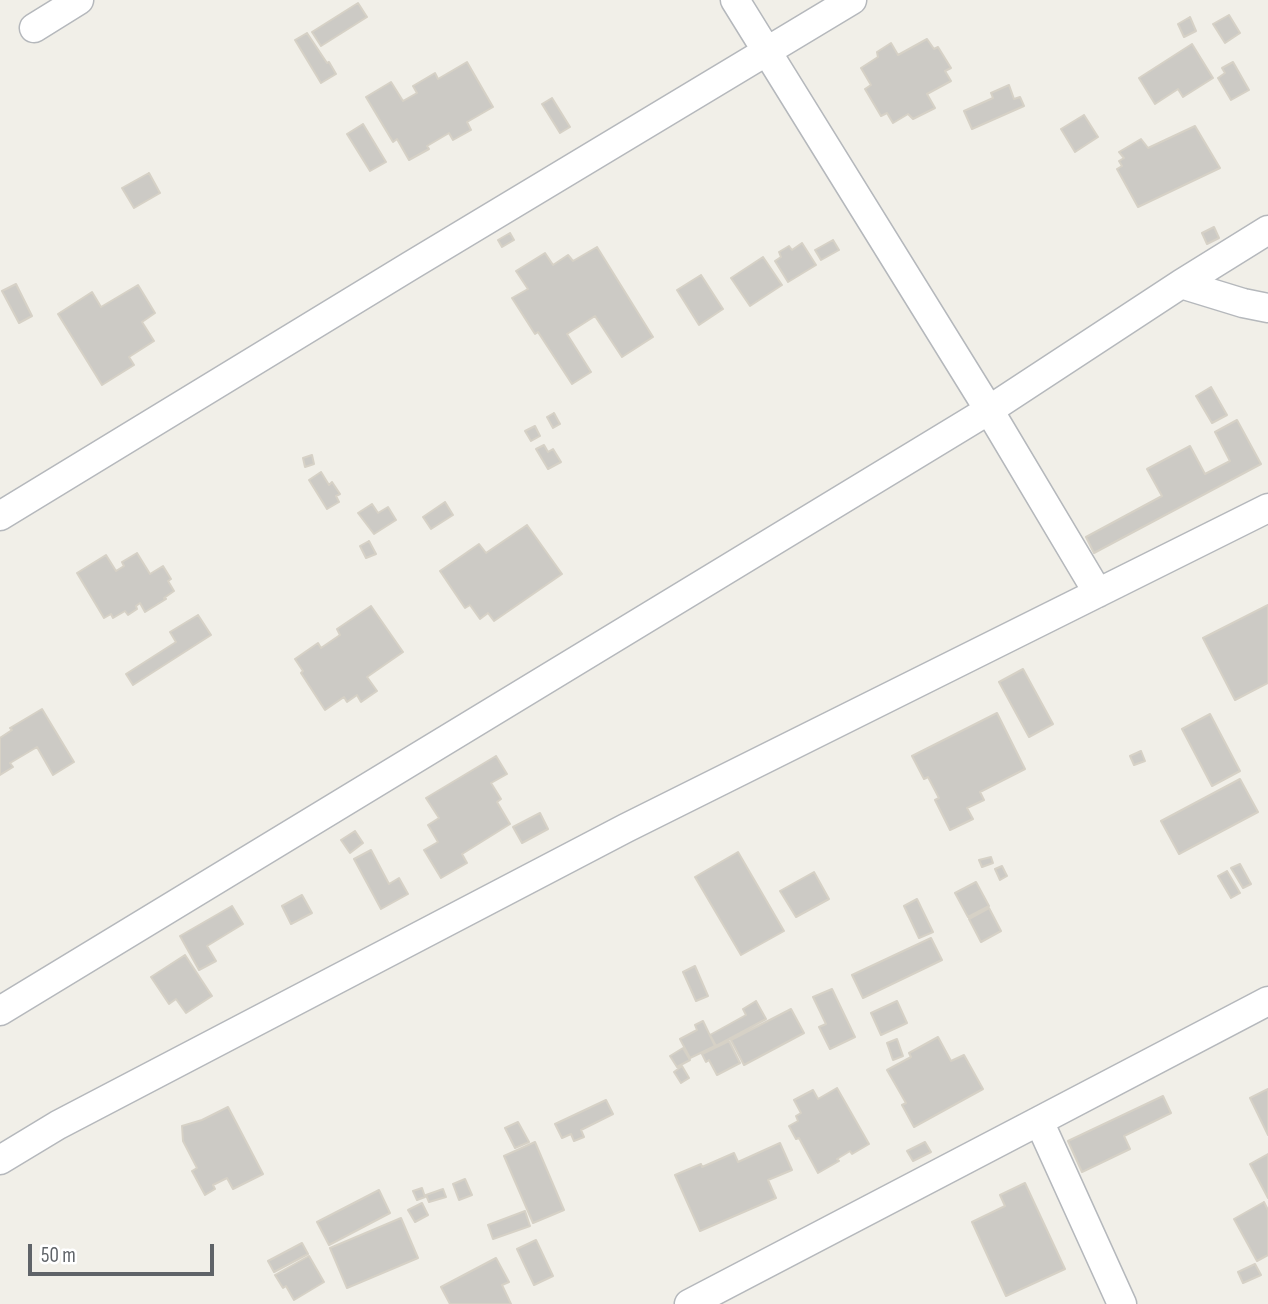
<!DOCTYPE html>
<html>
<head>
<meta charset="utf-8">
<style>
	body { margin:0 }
	#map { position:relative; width:1268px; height:1304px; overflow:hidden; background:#f1efe8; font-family:"Sofia Sans Condensed",sans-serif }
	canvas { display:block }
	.scale { position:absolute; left:28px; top:1244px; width:186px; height:32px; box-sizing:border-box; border:4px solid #5f6368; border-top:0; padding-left:9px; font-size:21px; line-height:24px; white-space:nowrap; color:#5f6368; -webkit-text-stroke:5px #fff; paint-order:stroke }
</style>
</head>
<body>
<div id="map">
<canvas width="1268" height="1304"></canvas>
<div class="scale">50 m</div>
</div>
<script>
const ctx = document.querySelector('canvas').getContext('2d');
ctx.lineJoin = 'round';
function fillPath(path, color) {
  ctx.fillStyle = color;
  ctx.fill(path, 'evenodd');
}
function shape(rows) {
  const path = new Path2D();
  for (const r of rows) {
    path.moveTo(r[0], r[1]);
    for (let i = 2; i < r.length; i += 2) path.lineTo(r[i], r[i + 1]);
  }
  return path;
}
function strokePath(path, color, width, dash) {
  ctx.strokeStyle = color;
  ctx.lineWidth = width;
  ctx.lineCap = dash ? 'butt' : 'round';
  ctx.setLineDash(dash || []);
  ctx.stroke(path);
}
const building = shape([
	[358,3,367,17,321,46,312,32,358,3],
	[1229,15,1240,33,1225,43,1213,24,1229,15],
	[1190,17,1196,31,1184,37,1178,24,1190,17],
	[307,33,327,63,329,62,336,74,321,83,295,40,307,33],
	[927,39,934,49,938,47,951,68,945,71,951,81,927,94,935,108,913,119,908,114,893,123,887,113,881,116,865,89,871,85,861,68,878,57,877,52,891,43,898,55,927,39],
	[1192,44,1213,78,1183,97,1178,89,1155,104,1139,78,1192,44],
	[467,62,493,107,467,122,471,130,453,140,449,133,427,146,429,149,409,160,397,139,393,142,366,97,391,82,403,101,417,93,413,86,435,73,438,79,467,62],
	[1233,62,1249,90,1231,100,1218,78,1225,73,1222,68,1233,62],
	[1009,85,1014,99,1020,97,1024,106,972,129,964,111,993,98,991,93,1009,85],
	[552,98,570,127,560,133,542,104,552,98],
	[1084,115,1098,137,1075,152,1061,129,1084,115],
	[363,124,386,162,370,171,347,134,363,124],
	[1195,126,1220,168,1138,207,1117,169,1122,166,1119,161,1124,158,1119,152,1141,139,1148,148,1195,126],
	[149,173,160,193,134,208,122,188,149,173],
	[1214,227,1219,238,1207,244,1202,233,1214,227],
	[510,233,514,240,502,247,498,240,510,233],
	[833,240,839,250,821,260,815,250,833,240],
	[802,243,816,265,788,282,775,261,781,257,779,252,789,246,792,250,802,243],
	[597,247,653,337,622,357,595,316,567,334,591,372,572,384,538,332,535,334,512,298,528,289,516,271,545,253,553,265,568,255,573,261,597,247],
	[763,257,782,285,750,306,731,278,763,257],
	[701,275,723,309,699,325,677,290,701,275],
	[16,284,32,316,19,323,2,291,16,284],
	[138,285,155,313,142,322,154,341,129,357,134,365,102,385,58,314,92,292,101,307,138,285],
	[1211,387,1227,415,1212,423,1196,396,1211,387],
	[554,413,560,424,553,428,547,417,554,413],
	[1237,420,1261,464,1094,553,1086,537,1162,496,1147,469,1190,446,1205,474,1230,461,1215,432,1237,420],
	[535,426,540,436,531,441,525,431,535,426],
	[544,445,548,452,553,449,561,462,548,469,536,449,544,445],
	[312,455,314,464,305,467,303,458,312,455],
	[321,472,329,485,332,482,340,494,336,496,339,502,327,509,309,480,321,472],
	[445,502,453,515,431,529,423,517,445,502],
	[372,504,378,513,388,507,396,520,374,534,358,513,372,504],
	[527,525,562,574,494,621,488,613,480,619,470,605,465,608,440,571,479,544,486,553,527,525],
	[369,541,376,554,366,558,360,546,369,541],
	[137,553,150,574,163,566,171,579,168,581,174,591,164,598,166,599,145,612,140,603,136,606,137,609,128,615,125,611,113,618,111,614,104,618,77,573,106,555,116,571,124,566,122,562,137,553],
	[1268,605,1268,683,1235,700,1203,638,1268,605],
	[371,606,403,652,367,677,377,691,361,702,357,695,347,702,344,697,325,710,301,673,303,671,295,659,318,643,321,648,340,635,337,629,371,606],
	[198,615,211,635,133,685,126,674,176,642,170,632,198,615],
	[1023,669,1053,724,1029,737,999,682,1023,669],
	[42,709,74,762,53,775,37,747,10,763,13,767,0,775,0,738,12,730,10,728,42,709],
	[997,713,1025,769,980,792,984,800,967,808,973,819,950,830,935,800,939,798,928,777,924,779,912,756,997,713],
	[1210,714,1240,771,1212,786,1182,729,1210,714],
	[1141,751,1145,761,1134,765,1130,756,1141,751],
	[496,756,507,774,491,783,501,799,497,802,510,824,462,854,467,863,441,878,424,850,438,842,428,825,439,818,426,798,496,756],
	[1240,779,1258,812,1179,854,1161,821,1240,779],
	[540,813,548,829,522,843,513,827,540,813],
	[355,831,363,843,350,853,341,840,355,831],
	[371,850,389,884,399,878,408,894,381,909,354,859,371,850],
	[738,852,784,931,741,955,695,877,738,852],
	[991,857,993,863,982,867,979,860,991,857],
	[1240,864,1251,884,1243,888,1231,868,1240,864],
	[1002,866,1007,876,1000,880,995,869,1002,866],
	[1227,871,1240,893,1231,898,1218,876,1227,871],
	[814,872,829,899,796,917,780,891,814,872],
	[976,882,989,906,968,917,955,893,976,882],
	[302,895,312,913,291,924,282,906,302,895],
	[917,899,933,932,919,938,904,906,917,899],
	[232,906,243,924,207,946,216,961,199,970,180,936,232,906],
	[989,908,1001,931,981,942,969,919,989,908],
	[931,938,942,960,863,998,852,975,931,938],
	[185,955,212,996,186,1013,176,999,169,1004,151,977,185,955],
	[695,966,708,996,696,1001,683,972,695,966],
	[832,989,855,1037,830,1049,819,1027,826,1024,813,997,832,989],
	[756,1001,766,1019,716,1046,710,1035,746,1015,743,1009,756,1001],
	[897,1001,907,1023,881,1035,871,1013,897,1001],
	[791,1009,804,1033,744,1065,731,1040,791,1009],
	[703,1021,715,1046,690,1058,680,1039,697,1030,695,1025,703,1021],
	[938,1037,951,1061,964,1055,983,1089,914,1127,902,1105,906,1103,887,1070,911,1057,909,1053,938,1037],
	[897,1039,903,1056,893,1060,887,1043,897,1039],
	[729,1041,740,1063,717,1075,709,1060,706,1062,702,1054,729,1041],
	[683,1048,690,1060,677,1067,670,1056,683,1048],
	[682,1066,689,1078,681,1083,674,1072,682,1066],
	[837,1088,869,1144,852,1154,850,1151,837,1159,839,1161,818,1173,799,1138,796,1139,789,1126,798,1121,796,1116,801,1113,794,1100,813,1090,818,1099,837,1088],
	[1268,1089,1268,1135,1250,1098,1268,1089],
	[1163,1096,1171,1113,1124,1136,1130,1149,1082,1172,1068,1141,1163,1096],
	[606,1100,613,1114,581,1130,584,1137,574,1141,571,1134,562,1138,555,1124,606,1100],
	[228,1107,263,1174,233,1189,227,1178,213,1185,215,1189,205,1195,192,1171,197,1168,183,1141,182,1126,202,1120,228,1107],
	[518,1122,529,1142,515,1148,505,1128,518,1122],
	[535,1142,564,1210,533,1223,504,1156,535,1142],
	[925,1142,931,1152,913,1161,907,1151,925,1142],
	[780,1143,792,1170,768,1180,776,1198,700,1231,675,1175,701,1164,702,1167,734,1153,738,1162,780,1143],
	[1268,1154,1268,1198,1250,1164,1268,1154],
	[465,1179,472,1195,459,1200,453,1184,465,1179],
	[1025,1183,1065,1269,1006,1296,972,1222,1005,1206,1000,1195,1025,1183],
	[422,1188,425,1197,417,1200,413,1191,422,1188],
	[443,1189,446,1197,429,1202,426,1195,443,1189],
	[379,1190,390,1213,329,1245,317,1222,379,1190],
	[1264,1202,1268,1210,1268,1255,1257,1261,1234,1219,1264,1202],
	[422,1203,428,1215,415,1222,408,1210,422,1203],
	[525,1211,530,1226,493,1239,488,1225,525,1211],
	[401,1218,418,1258,347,1288,330,1248,401,1218],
	[536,1240,553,1276,534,1285,517,1249,536,1240],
	[302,1243,308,1254,274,1272,268,1261,302,1243],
	[309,1256,324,1282,294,1300,286,1286,283,1288,275,1275,309,1256],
	[496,1258,509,1282,502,1285,511,1304,450,1304,441,1287,496,1258],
	[1255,1264,1261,1275,1243,1283,1238,1272,1255,1264]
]);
fillPath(building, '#cccac5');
strokePath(building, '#d6d1c6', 2);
const minor = shape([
	[735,0,989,410,1098,593],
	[34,28,79,0],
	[1181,284,1243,303,1268,308],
	[0,516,410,266,852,0],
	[0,1011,989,410,1181,284,1268,230],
	[0,1160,58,1125,626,828,1268,508],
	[689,1304,1039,1121],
	[1122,1304,1039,1121,1268,1001]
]);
strokePath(minor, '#b5b8bc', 31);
strokePath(minor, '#fff', 28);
</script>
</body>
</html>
